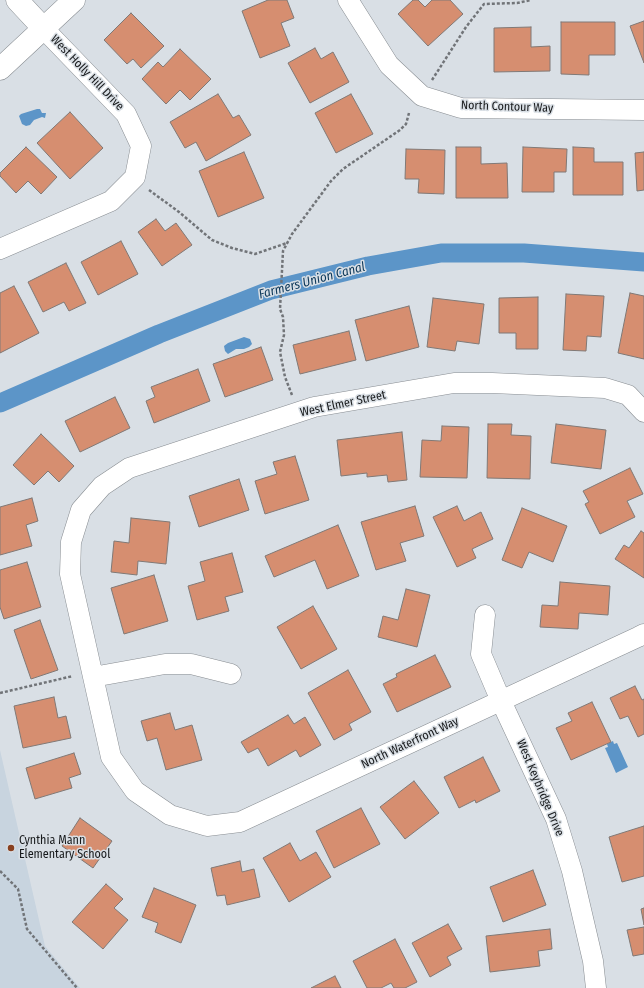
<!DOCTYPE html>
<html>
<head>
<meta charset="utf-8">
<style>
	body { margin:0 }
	canvas { display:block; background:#d9dfe5 }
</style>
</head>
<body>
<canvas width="644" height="988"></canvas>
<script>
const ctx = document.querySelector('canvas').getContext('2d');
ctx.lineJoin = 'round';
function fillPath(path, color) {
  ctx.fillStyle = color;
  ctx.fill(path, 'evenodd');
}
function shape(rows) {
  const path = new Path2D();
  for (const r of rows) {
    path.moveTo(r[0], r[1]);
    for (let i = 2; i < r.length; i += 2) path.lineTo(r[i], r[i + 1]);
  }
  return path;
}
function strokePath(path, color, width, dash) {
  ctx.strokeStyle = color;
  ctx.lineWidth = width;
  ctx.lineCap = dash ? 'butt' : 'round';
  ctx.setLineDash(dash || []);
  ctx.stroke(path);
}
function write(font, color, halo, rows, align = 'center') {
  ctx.font = font + ' "Fira Sans Condensed",sans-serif';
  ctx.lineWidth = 3;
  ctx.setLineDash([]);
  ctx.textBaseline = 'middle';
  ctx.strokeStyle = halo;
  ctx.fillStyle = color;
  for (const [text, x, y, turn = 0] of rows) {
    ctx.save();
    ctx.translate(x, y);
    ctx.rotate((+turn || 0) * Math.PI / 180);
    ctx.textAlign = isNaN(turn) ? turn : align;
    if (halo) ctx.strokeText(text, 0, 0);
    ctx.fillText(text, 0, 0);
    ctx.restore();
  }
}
fillPath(shape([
	[0,750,45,946,80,988,0,988]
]), '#c8d4df');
fillPath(shape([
	[37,109,40,109,42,113,46,113,45,118,42,117,34,120,30,125,26,126,22,124,19,116,21,114],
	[244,337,250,339,252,344,249,347,244,349,236,349,228,354,225,351,224,346,228,343],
	[613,741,614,744,617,743,628,767,616,773,605,748,608,747,607,744]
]), '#5c95c8');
strokePath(shape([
	[0,403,159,334,271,290,368,266,441,253,524,253,644,262]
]), '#5c95c8', 19);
const building = shape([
	[268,0,287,0,294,18,281,23,290,46,260,58,242,11,268,0],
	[413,0,418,0,425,7,432,0,450,0,463,14,428,46,398,14,413,0],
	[131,13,164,46,141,68,133,59,127,64,104,40,131,13],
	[644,21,644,63,630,26,644,21],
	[561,22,615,22,615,55,589,55,589,75,561,74,561,22],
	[531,27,531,47,550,46,550,71,494,72,494,28,531,27],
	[315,48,321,59,333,52,349,82,310,103,288,63,315,48],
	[180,49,211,79,190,100,180,90,166,104,142,79,158,62,163,67,180,49],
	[218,94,233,118,239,115,251,135,206,161,196,142,185,148,170,122,218,94],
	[351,94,373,134,336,153,315,113,351,94],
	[70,112,103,148,70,179,37,143,70,112],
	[26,147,57,177,41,194,28,181,16,193,0,176,0,173,26,147],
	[456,147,481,147,481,164,507,163,508,198,456,198,456,147],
	[523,147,567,149,566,172,554,172,554,192,522,192,523,147],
	[573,147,594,148,594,162,623,162,623,195,573,195,573,147],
	[406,149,445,150,444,194,418,193,419,179,405,179,406,149],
	[244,152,264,198,218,217,199,171,244,152],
	[644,152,644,190,637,191,635,153,644,152],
	[156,219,165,231,176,223,192,245,162,266,138,232,156,219],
	[121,241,138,274,98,295,81,262,121,241],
	[66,263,86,303,69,311,64,302,43,312,28,282,66,263],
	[14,286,39,333,0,353,0,293,14,286],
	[630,293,644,296,644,359,618,353,630,293],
	[566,294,604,296,601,337,587,336,586,351,563,350,566,294],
	[538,297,538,349,516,349,516,333,499,333,499,298,538,297],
	[433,298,484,304,479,344,457,341,455,351,427,347,433,298],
	[409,306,419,347,366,361,355,320,409,306],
	[349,331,356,360,300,374,293,345,349,331],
	[261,347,273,380,225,397,213,364,261,347],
	[198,369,210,401,154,423,146,401,155,397,151,387,198,369],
	[115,397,130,428,80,452,65,421,115,397],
	[488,424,512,424,511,435,531,436,530,479,487,478,488,424],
	[556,424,606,430,601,469,551,463,556,424],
	[442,426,469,427,467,478,420,477,422,440,441,441,442,426],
	[402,432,407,480,388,482,387,475,367,477,367,473,341,476,337,440,402,432],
	[41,434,74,466,59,482,48,471,34,485,13,465,41,434],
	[295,456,309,500,265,514,255,481,277,474,273,462,295,456],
	[630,468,643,494,627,501,635,517,600,534,585,504,589,502,583,491,630,468],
	[239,479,249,510,199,527,189,496,239,479],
	[32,498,38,521,26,525,32,546,0,555,0,507,32,498],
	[415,506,424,536,400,543,406,561,376,570,361,522,415,506],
	[457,506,464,521,481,512,493,539,472,549,476,558,457,567,433,517,457,506],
	[522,508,567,526,553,562,529,552,522,568,502,560,522,508],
	[131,518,170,522,166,564,138,561,137,575,111,572,114,541,129,543,131,518],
	[338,525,359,576,327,589,315,560,274,577,265,556,338,525],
	[641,531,644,533,644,578,615,559,624,545,629,548,641,531],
	[232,553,243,592,225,597,229,611,197,620,188,586,205,581,200,562,232,553],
	[27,562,41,607,4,619,0,607,0,570,27,562],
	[154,575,168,621,124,634,111,588,154,575],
	[560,582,610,586,608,615,579,613,578,629,540,627,542,605,558,606,560,582],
	[406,589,430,595,417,647,378,637,383,616,398,620,406,589],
	[313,606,337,649,301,669,277,627,313,606],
	[40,620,58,670,31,679,14,630,40,620],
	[435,655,451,687,397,712,383,684,397,677,396,674,435,655],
	[348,670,371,712,349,724,352,730,334,740,308,693,348,670],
	[635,686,642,700,644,699,644,734,638,737,628,716,620,719,610,698,635,686],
	[54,697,58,718,66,716,71,738,23,748,14,706,54,697],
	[592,702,611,742,571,760,556,728,572,721,568,713,592,702],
	[170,713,175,730,192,725,202,760,166,770,157,738,147,741,141,721,170,713],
	[288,715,294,724,305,717,321,745,300,757,296,750,268,766,258,748,248,753,241,742,288,715],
	[74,753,81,774,69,778,72,788,35,799,26,768,74,753],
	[483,757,500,791,476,803,475,800,459,808,444,777,483,757],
	[414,781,439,813,405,839,380,807,414,781],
	[361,808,380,844,334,868,316,831,361,808],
	[80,818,112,841,93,868,62,846,80,818],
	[644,826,644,876,622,882,609,837,644,826],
	[290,843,300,861,316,852,331,877,289,902,263,858,290,843],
	[240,861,242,872,254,869,260,897,227,905,225,895,217,896,211,868,240,861],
	[533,870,546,905,503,922,490,887,533,870],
	[106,884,123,899,114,908,128,920,103,949,72,922,106,884],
	[154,888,196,905,181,943,155,932,158,923,142,917,154,888],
	[644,908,644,925,641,909,644,908],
	[448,924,462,949,447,957,451,965,430,977,412,943,448,924],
	[644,927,644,954,633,956,627,930,644,927],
	[550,929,552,949,538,951,540,966,490,972,486,936,550,929],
	[395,939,417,982,405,988,394,988,391,983,381,988,367,988,353,961,395,939],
	[335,976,341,988,311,988,335,976]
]);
fillPath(building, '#d68e70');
strokePath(building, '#807976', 1);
const minor = shape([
	[348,0,389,65,422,96,461,108,644,110],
	[0,249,111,201,135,177,141,146,126,114,44,29],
	[644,412,628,395,605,388,492,383,454,383,314,407,129,468,102,486,81,510,71,542,70,574,111,757,135,791,170,815,207,826,240,822,638,637,644,634],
	[485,615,481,654,501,701,556,819,572,871,593,961,596,988],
	[93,677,165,664,191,664,231,674]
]);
const tertiary = shape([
	[17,0,44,29],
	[0,69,74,0]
]);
strokePath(minor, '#888d92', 21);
strokePath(tertiary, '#888d92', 23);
strokePath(shape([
	[432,80,466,27,484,4,517,3,531,0],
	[149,190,179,212,212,240,232,248,255,254,287,243],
	[292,395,285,377,280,352,284,335,283,317,280,309,283,251,292,234,331,181,343,169,400,130,406,124,409,113],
	[0,693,73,676],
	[0,871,18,889,27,929,77,988]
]), '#717478', 2.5, [3, 2]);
strokePath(minor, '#fff', 20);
strokePath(tertiary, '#fff', 22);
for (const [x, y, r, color] of [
	[11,848,4,"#88401f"]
]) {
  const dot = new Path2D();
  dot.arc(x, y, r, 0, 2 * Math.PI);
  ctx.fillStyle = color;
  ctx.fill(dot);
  strokePath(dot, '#d9dfe5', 1.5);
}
write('12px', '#181a1c', '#d9dfe5', [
	["West Holly Hill Drive",87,73,46],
	["North Contour Way",507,107,2],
	["West Elmer Street",343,404,-12],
	["North Waterfront Way",410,743,-25],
	["West Keybridge Drive",540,788,67]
]);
write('12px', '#181a1c', '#d9dfe5', [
	["Cynthia Mann",19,841],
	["Elementary School",19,855]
], 'left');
write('italic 13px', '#0b3759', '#d9dfe5', [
	["Farmers Union Canal",312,281,-15]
]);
</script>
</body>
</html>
